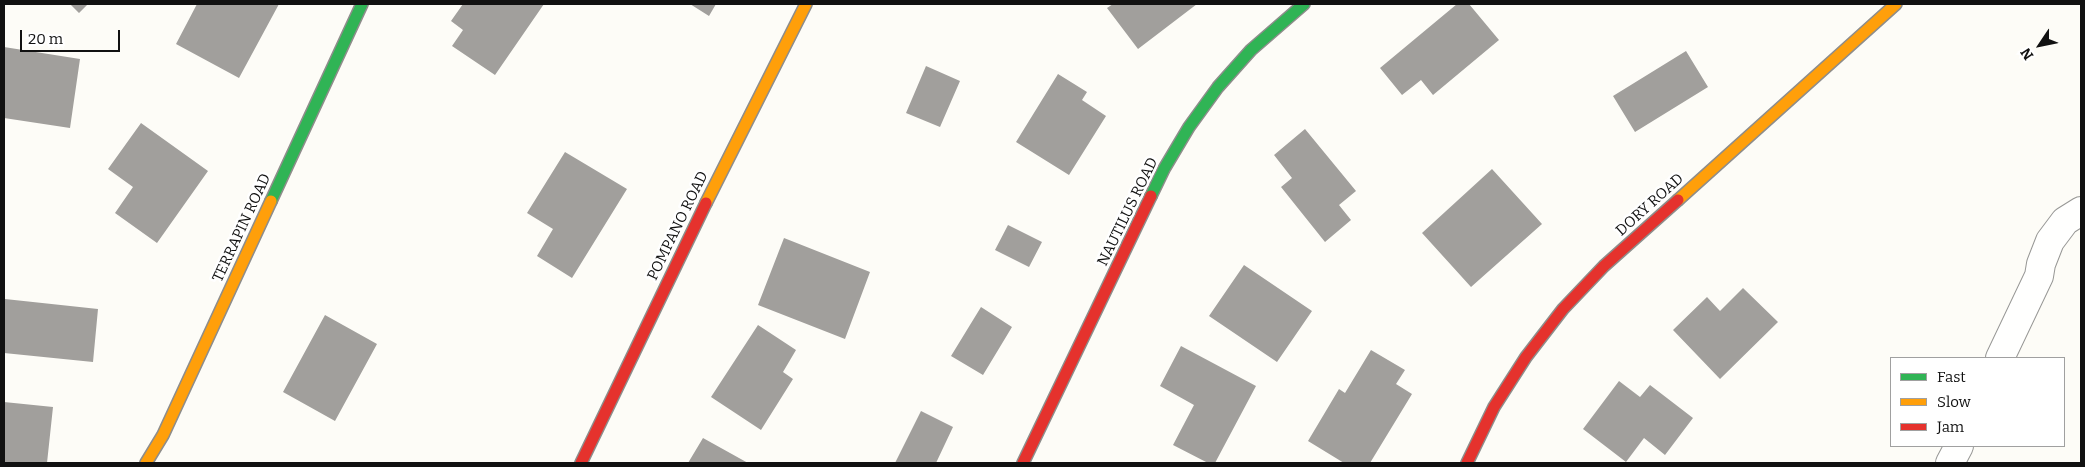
<!DOCTYPE html>
<html>
<head>
<meta charset="utf-8">
<style>
	body { margin:0 }
	#map { position:relative; width:2085px; height:467px; overflow:hidden; background:#fdfcf7; font-family:Bitter,serif }
	canvas { display:block }
	.frame { position:absolute; inset:0; border:5px solid #111; pointer-events:none }
	.legend { position:absolute; left:1890px; top:357px; width:175px; height:90px; box-sizing:border-box; background:#fff; border:1px solid #a0a0a0; margin:0; padding:6px 9px; list-style:none; font-size:15px; color:#111 }
	.legend li { display:flex; align-items:center; gap:10px; height:25px }
	.legend b { width:25px; border:1px solid #a0a0a0 }
	.north { position:absolute; left:2015px; top:20px; width:50px; height:50px; -webkit-text-stroke:4px #fff; paint-order:stroke; rotate:236deg; font-size:14px; font-weight:700; line-height:20px; text-align:center; color:#111 }
	.north::after { content:''; display:block; margin:auto; width:18px; height:22px; background:#111; clip-path:polygon(50% 0,100% 100%,50% 72%,0 100%) }
	.scale { position:absolute; left:20px; top:30px; width:100px; height:22px; box-sizing:border-box; border:2px solid #111; border-top:0; padding-left:6px; font-size:15px; line-height:18px; white-space:nowrap; color:#111; -webkit-text-stroke:4px #fff; paint-order:stroke }
</style>
</head>
<body>
<div id="map">
<canvas width="2085" height="467"></canvas>
<div class="frame"></div>
<ul class="legend">
<li><b style="height:6px;background:#30b455"></b>Fast</li>
<li><b style="height:6px;background:#ff9f0a"></b>Slow</li>
<li><b style="height:6px;background:#e5322d"></b>Jam</li>
</ul>
<div class="north">N</div>
<div class="scale">20 m</div>
</div>
<script>
const ctx = document.querySelector('canvas').getContext('2d');
ctx.lineJoin = 'round';
function fillPath(path, color) {
  ctx.fillStyle = color;
  ctx.fill(path, 'evenodd');
}
function shape(rows) {
  const path = new Path2D();
  for (const r of rows) {
    path.moveTo(r[0], r[1]);
    for (let i = 2; i < r.length; i += 2) path.lineTo(r[i], r[i + 1]);
  }
  return path;
}
function strokePath(path, color, width, dash) {
  ctx.strokeStyle = color;
  ctx.lineWidth = width;
  ctx.lineCap = dash ? 'butt' : 'round';
  ctx.setLineDash(dash || []);
  ctx.stroke(path);
}
function write(font, color, halo, rows, align = 'center') {
  ctx.font = font + ' Bitter,serif';
  ctx.lineWidth = 5;
  ctx.setLineDash([]);
  ctx.textBaseline = 'middle';
  ctx.strokeStyle = halo;
  ctx.fillStyle = color;
  for (const [text, x, y, turn = 0] of rows) {
    ctx.save();
    ctx.translate(x, y);
    ctx.rotate((+turn || 0) * Math.PI / 180);
    ctx.textAlign = isNaN(turn) ? turn : align;
    if (halo) ctx.strokeText(text, 0, 0);
    ctx.fillText(text, 0, 0);
    ctx.restore();
  }
}
fillPath(shape([
	[70,4,88,4,79,13],
	[197,4,279,4,239,78,176,44],
	[463,4,544,4,495,75,452,46,463,30,451,21],
	[690,4,716,4,709,16],
	[1113,4,1197,4,1138,49,1107,8],
	[1457,4,1469,4,1499,40,1433,95,1421,80,1402,95,1380,68],
	[4,47,80,59,70,128,4,118],
	[1686,51,1708,87,1635,132,1613,96],
	[926,66,960,81,940,127,906,113],
	[1058,74,1087,92,1082,100,1106,116,1069,175,1016,142],
	[141,123,208,171,157,243,115,213,133,187,108,169],
	[1305,129,1356,191,1339,205,1351,220,1325,242,1281,187,1292,178,1274,155],
	[565,152,627,189,572,278,537,256,553,229,527,213],
	[1492,169,1542,224,1471,287,1422,233],
	[1008,225,1042,242,1029,267,995,250],
	[784,238,870,272,845,339,758,305],
	[1244,265,1312,311,1277,362,1209,316],
	[1743,288,1778,322,1720,379,1673,330,1707,297,1720,311],
	[5,299,98,309,93,362,4,353],
	[981,307,1012,327,983,375,951,356],
	[325,315,377,344,335,421,283,392],
	[758,325,796,350,783,372,793,379,761,430,711,397],
	[1181,346,1256,386,1215,463,1208,463,1173,445,1194,405,1160,386],
	[1371,350,1405,370,1396,384,1412,394,1370,463,1344,463,1308,441,1339,389,1345,393],
	[1619,381,1640,397,1650,385,1693,418,1665,455,1644,438,1626,462,1583,429],
	[4,402,53,407,47,463,4,463],
	[921,411,953,427,936,463,895,463],
	[703,438,748,463,688,463]
]), '#a19f9c');
const street = shape([
	[2000,358,2039,276,2041,264,2050,241,2065,221,2081,211],
	[1950,463,1959,446]
]);
const fast = shape([
	[1151,196,1164,169,1189,127,1218,87,1251,50,1304,4],
	[271,201,362,4]
]);
const slow = shape([
	[1678,200,1896,4],
	[706,203,806,4],
	[146,463,163,435,271,201]
]);
const jam = shape([
	[581,463,706,203],
	[1023,463,1151,196],
	[1467,463,1494,407,1526,357,1563,309,1604,266,1678,200]
]);
strokePath(street, '#979795', 30);
strokePath(fast, '#8e8d8b', 14);
strokePath(slow, '#8e8d8b', 14);
strokePath(jam, '#8e8d8b', 14);
strokePath(street, '#fffffe', 28);
strokePath(fast, '#30b455', 11);
strokePath(slow, '#ff9f0a', 11);
strokePath(jam, '#e5322d', 11);
write('15px', '#111', '#fff', [
	["DORY ROAD",1650,205,-42],
	["NAUTILUS ROAD",1128,212,-64],
	["POMPANO ROAD",678,226,-64],
	["TERRAPIN ROAD",242,228,-65]
]);
</script>
</body>
</html>
